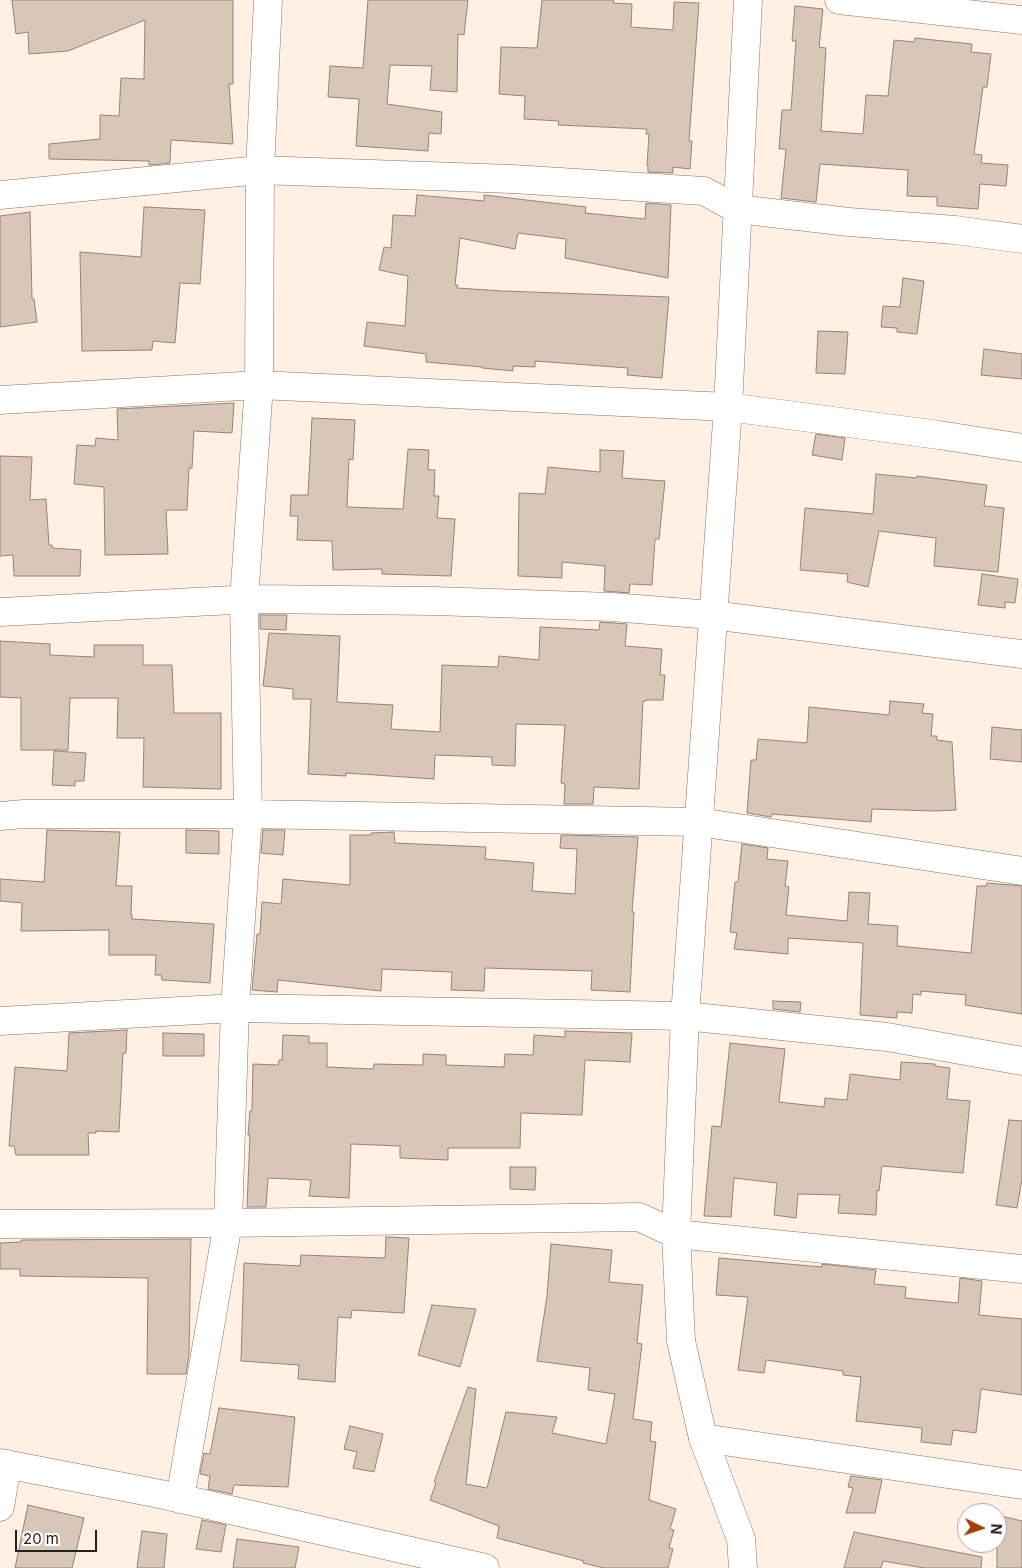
<!DOCTYPE html>
<html>
<head>
<meta charset="utf-8">
<style>
	body { margin:0 }
	#map { position:relative; width:1022px; height:1568px; overflow:hidden; background:#fff0e3; font-family:Inter,sans-serif }
	canvas { display:block }
	.north { position:absolute; left:957px; top:1503px; width:50px; height:50px; box-sizing:border-box; background:#fff; border:1px solid #a8a6a3; border-radius:50%; rotate:94deg; font-size:14px; font-weight:700; line-height:20px; text-align:center; color:#26201a }
	.north::after { content:''; display:block; margin:auto; width:18px; height:22px; background:#a13e03; clip-path:polygon(50% 0,100% 100%,50% 72%,0 100%) }
	.scale { position:absolute; left:15px; top:1530px; width:82px; height:22px; box-sizing:border-box; border:2px solid #26201a; border-top:0; padding-left:6px; font-size:15px; line-height:18px; white-space:nowrap; color:#26201a; -webkit-text-stroke:4px #fff; paint-order:stroke }
</style>
</head>
<body>
<div id="map">
<canvas width="1022" height="1568"></canvas>
<div class="north">N</div>
<div class="scale">20 m</div>
</div>
<script>
const ctx = document.querySelector('canvas').getContext('2d');
ctx.lineJoin = 'round';
function fillPath(path, color) {
  ctx.fillStyle = color;
  ctx.fill(path, 'evenodd');
}
function shape(rows) {
  const path = new Path2D();
  for (const r of rows) {
    path.moveTo(r[0], r[1]);
    for (let i = 2; i < r.length; i += 2) path.lineTo(r[i], r[i + 1]);
  }
  return path;
}
function strokePath(path, color, width, dash) {
  ctx.strokeStyle = color;
  ctx.lineWidth = width;
  ctx.lineCap = dash ? 'butt' : 'round';
  ctx.setLineDash(dash || []);
  ctx.stroke(path);
}
const building = shape([
	[12,0,233,0,233,84,229,84,233,144,171,140,170,163,151,165,149,165,149,161,49,159,49,144,100,139,100,115,119,116,121,78,144,79,145,20,68,51,29,54,28,32,16,34,12,0],
	[368,0,468,0,464,35,458,34,457,92,430,90,432,66,390,65,387,104,442,112,441,134,429,133,428,151,356,146,359,99,328,97,330,66,363,68,368,0],
	[542,0,614,0,613,3,632,4,631,27,673,30,674,2,699,3,689,141,692,141,690,169,673,167,673,173,648,172,648,166,647,166,649,134,646,134,647,129,558,125,559,121,524,119,525,96,499,94,501,47,537,48,542,0],
	[795,6,823,9,819,47,826,48,821,131,863,134,866,95,888,96,894,40,914,42,915,38,972,44,971,52,991,54,987,87,983,87,974,154,982,155,981,163,1008,165,1006,186,980,184,978,209,937,206,937,197,907,196,908,170,820,164,816,202,781,198,786,149,779,149,782,110,791,110,796,41,792,41,795,6],
	[417,195,484,201,484,195,586,207,585,213,645,219,646,203,671,205,668,278,565,258,566,239,518,233,515,249,460,238,455,285,458,285,457,288,503,291,669,297,662,378,627,375,628,368,535,361,535,367,513,366,513,371,482,368,482,367,426,362,426,354,364,346,367,322,405,326,408,276,379,270,384,247,391,248,393,215,415,216,417,195],
	[144,207,205,210,200,284,180,283,175,343,153,341,152,350,82,351,80,252,141,257,144,207],
	[30,212,32,299,34,299,37,322,0,327,0,216,30,212],
	[903,278,924,281,917,334,897,332,897,328,881,327,883,306,900,307,903,278],
	[818,331,848,332,845,374,816,373,818,331],
	[984,349,1022,354,1022,379,981,375,984,349],
	[234,403,232,433,194,431,192,468,189,468,187,510,166,510,168,554,105,555,104,487,74,484,77,445,95,446,96,438,118,440,117,409,234,403],
	[312,418,355,420,353,460,349,459,347,507,403,509,408,449,429,450,428,470,435,470,434,496,439,496,437,518,455,519,451,576,382,574,382,569,333,570,332,541,297,540,298,516,290,516,291,495,308,495,312,418],
	[816,434,845,438,842,460,812,455,816,434],
	[600,450,624,451,622,478,665,481,659,539,655,539,652,585,630,584,629,593,604,591,605,566,562,562,562,578,518,576,519,493,545,494,548,467,600,472,600,450],
	[0,456,32,457,30,500,46,499,49,545,52,545,52,548,81,550,80,576,14,576,13,555,0,556,0,456],
	[876,474,917,478,917,476,987,485,984,506,1004,508,998,572,934,566,936,538,879,531,868,587,847,582,848,574,800,570,805,508,873,514,876,474],
	[982,574,1018,579,1015,603,1005,602,1005,608,978,605,982,574],
	[260,615,287,615,286,630,260,629,260,615],
	[600,622,627,624,625,646,662,649,660,675,665,675,663,700,646,700,646,701,643,701,639,789,594,787,593,804,564,804,565,784,561,783,565,725,516,724,515,766,492,765,492,757,435,755,434,779,346,773,346,776,308,774,311,699,293,699,293,689,263,686,269,633,340,636,337,702,393,705,391,729,440,732,442,665,498,667,499,656,539,660,540,627,599,630,600,622],
	[0,641,50,644,50,655,94,657,94,645,143,645,143,665,172,665,174,713,221,713,221,789,143,787,144,738,117,738,118,698,70,698,68,750,21,750,21,698,0,697,0,641],
	[890,701,924,704,922,713,933,714,931,736,937,736,937,740,952,742,956,810,934,811,872,809,871,822,772,814,771,817,747,813,751,760,756,760,758,739,807,743,809,707,889,715,890,701],
	[992,727,1022,730,1022,762,990,759,992,727],
	[54,751,86,753,84,781,75,781,75,786,52,785,54,751],
	[47,830,120,832,116,886,132,886,131,915,132,915,132,919,214,924,210,983,162,980,161,975,155,975,156,955,109,955,109,930,21,931,22,903,0,901,0,879,44,882,47,830],
	[186,830,219,831,219,854,186,853,186,830],
	[263,830,285,830,283,855,261,853,263,830],
	[394,832,395,843,486,847,485,859,534,863,532,891,575,894,577,849,560,848,561,835,638,837,632,912,634,912,630,992,591,990,592,971,485,968,484,991,451,990,452,972,382,969,381,991,278,980,277,992,252,990,257,934,260,934,262,902,281,904,283,879,350,885,350,835,371,835,371,833,394,832],
	[742,844,768,848,767,859,788,861,785,886,789,887,786,915,847,921,849,892,870,893,868,924,898,926,897,946,971,953,977,886,986,886,987,883,1022,886,1022,1014,965,1005,966,995,921,991,921,995,913,994,912,1013,897,1012,897,1018,860,1015,863,943,788,938,788,954,734,949,737,933,730,932,735,882,738,882,742,844],
	[773,1001,801,1002,800,1012,773,1009,773,1001],
	[127,1030,126,1053,123,1053,119,1132,96,1131,96,1133,88,1133,89,1155,16,1155,14,1146,9,1146,15,1067,67,1071,69,1033,127,1030],
	[565,1031,632,1033,630,1062,585,1060,582,1115,521,1113,520,1148,448,1148,448,1160,400,1158,400,1146,351,1144,349,1198,309,1196,311,1180,268,1178,266,1207,247,1207,250,1135,248,1135,250,1111,252,1111,253,1064,278,1065,279,1060,282,1060,283,1035,309,1036,309,1043,327,1043,327,1067,373,1069,374,1064,423,1065,423,1054,446,1055,446,1065,504,1067,505,1054,533,1055,534,1035,565,1037,565,1031],
	[163,1033,204,1034,204,1056,163,1056,163,1033],
	[730,1043,785,1049,779,1102,824,1107,825,1098,847,1100,850,1074,900,1080,901,1062,935,1064,935,1066,950,1068,947,1099,970,1101,963,1173,882,1166,879,1191,877,1190,876,1215,838,1213,840,1195,798,1194,796,1218,774,1215,777,1183,734,1178,731,1217,704,1216,712,1126,721,1127,730,1043],
	[1009,1120,1022,1121,1022,1179,1017,1208,996,1205,1009,1120],
	[510,1167,536,1167,535,1190,510,1189,510,1167],
	[386,1237,409,1238,404,1313,352,1310,351,1318,338,1317,335,1382,298,1379,299,1365,241,1361,244,1263,300,1266,301,1255,385,1258,386,1237],
	[191,1239,189,1354,186,1374,147,1374,148,1278,20,1276,20,1269,0,1269,0,1243,21,1242,21,1240,191,1239],
	[551,1244,612,1250,609,1282,643,1285,637,1343,642,1344,633,1419,652,1422,650,1441,656,1442,649,1500,676,1509,670,1529,674,1530,669,1548,673,1549,668,1568,604,1568,583,1563,584,1561,497,1538,499,1526,430,1500,436,1483,434,1482,468,1387,476,1389,466,1484,487,1488,506,1412,557,1417,552,1433,606,1444,615,1394,588,1390,590,1368,537,1361,547,1296,551,1244],
	[719,1258,822,1267,822,1264,876,1270,874,1284,906,1287,905,1298,958,1303,960,1278,982,1281,979,1315,1022,1319,1022,1395,981,1389,976,1433,953,1430,951,1445,921,1442,922,1428,856,1421,861,1377,843,1375,843,1371,766,1360,764,1373,738,1370,748,1297,716,1295,719,1258],
	[432,1305,476,1309,460,1367,418,1355,432,1305],
	[219,1408,295,1417,288,1487,234,1485,232,1494,208,1489,210,1476,200,1474,204,1453,210,1454,219,1408],
	[350,1426,383,1434,374,1472,353,1468,357,1452,344,1449,350,1426],
	[851,1476,882,1480,875,1513,846,1513,853,1488,848,1487,851,1476],
	[28,1505,84,1518,72,1568,15,1568,28,1505],
	[997,1515,1022,1521,1022,1568,997,1568,997,1515],
	[202,1520,226,1525,221,1552,196,1549,202,1520],
	[142,1531,167,1534,164,1568,137,1568,142,1531],
	[854,1532,982,1557,981,1568,924,1568,883,1561,881,1568,844,1568,854,1532],
	[237,1539,299,1547,295,1568,233,1568,237,1539]
]);
fillPath(building, '#d8c6b7');
strokePath(building, '#958476', 1);
const minor = shape([
	[839,0,1022,20],
	[0,195,260,170,512,179,704,191,737,209,849,222,955,230,1022,239],
	[0,400,259,385,728,407,939,435,1022,448],
	[0,612,253,599,434,601,612,607,712,615,1022,654],
	[0,816,24,814,248,814,699,822,1022,871],
	[0,1021,235,1008,685,1016,887,1037,1022,1061],
	[0,1224,228,1223,639,1217,676,1234,1022,1269],
	[703,1438,1022,1485],
	[0,1463,160,1494,485,1568],
	[180,1499,228,1223,235,1008,248,814,244,600,259,385,260,170,268,0],
	[0,1507,7,1464]
]);
const major = shape([
	[743,1568,741,1539,703,1438,681,1341,676,1234,685,1016,728,407,748,0]
]);
strokePath(minor, '#847466', 29);
strokePath(major, '#847466', 29);
strokePath(minor, '#fff', 28);
strokePath(major, '#fff', 28);
</script>
</body>
</html>
